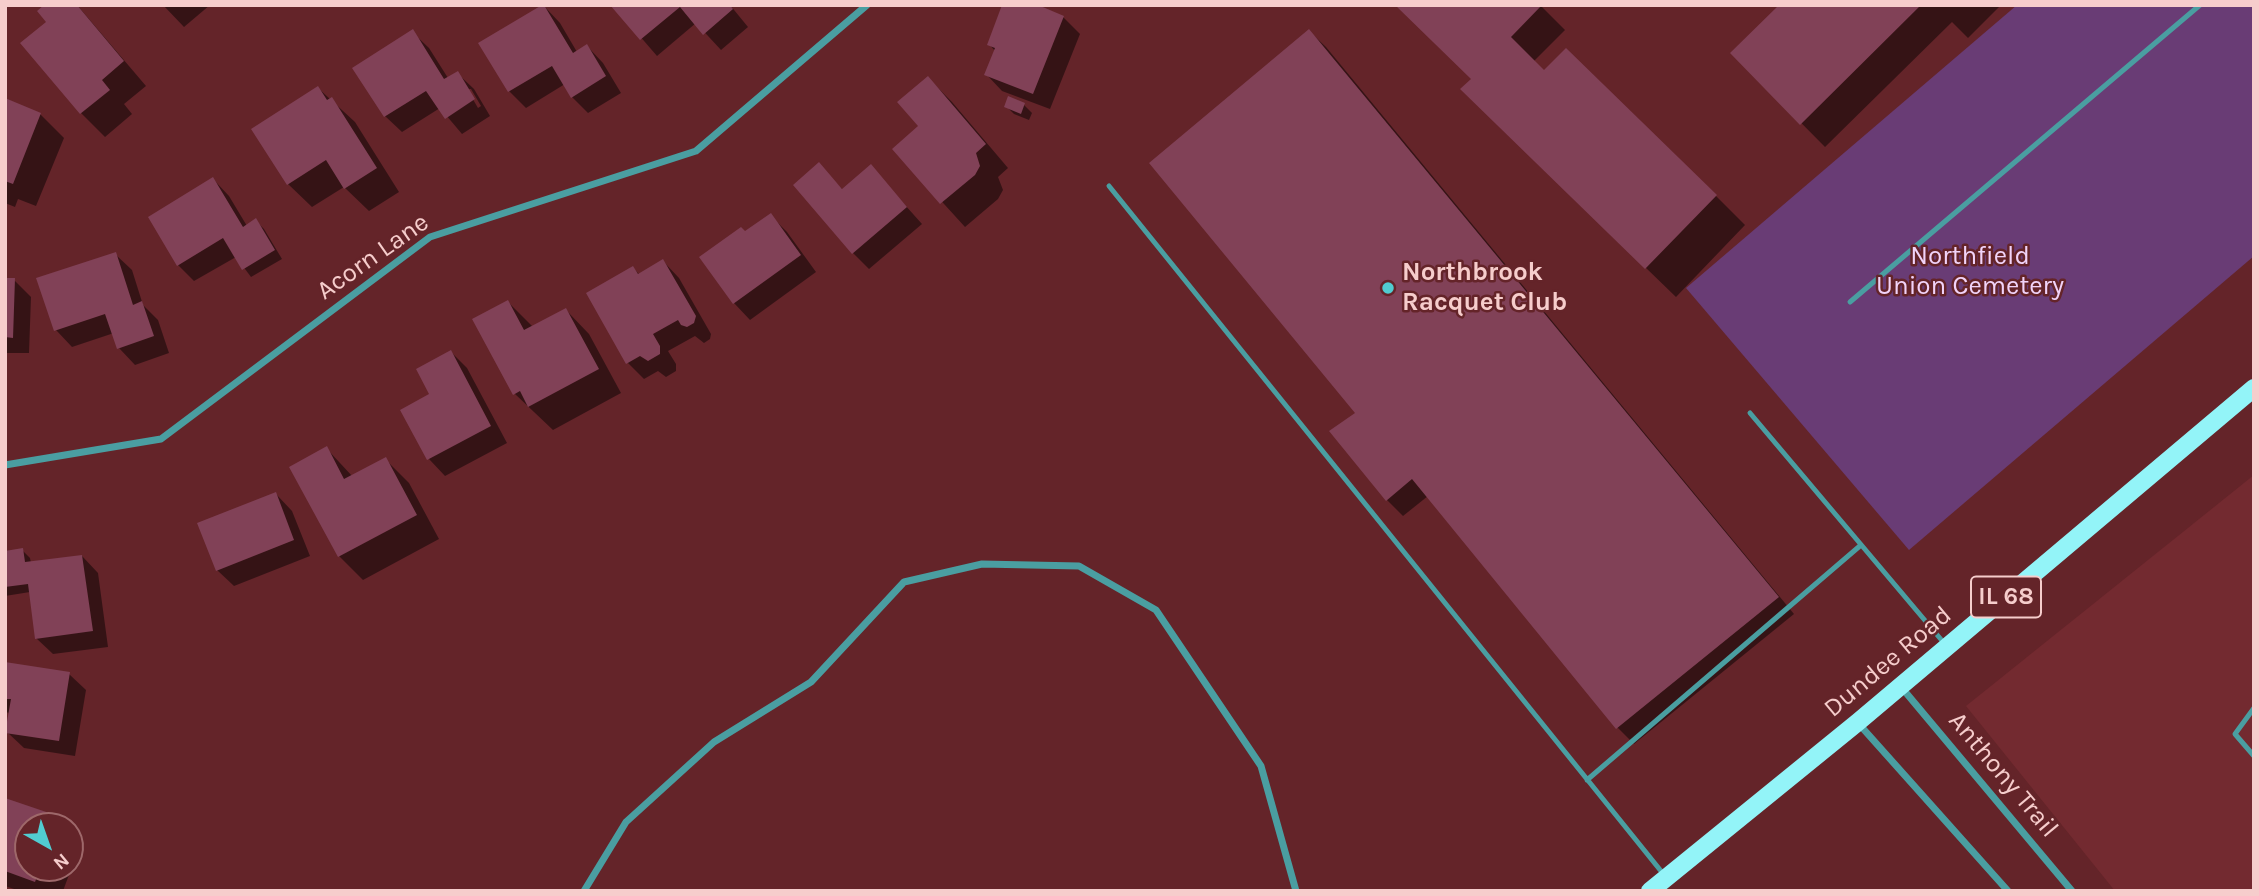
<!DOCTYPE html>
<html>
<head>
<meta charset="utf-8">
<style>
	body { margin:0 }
	#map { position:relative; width:2259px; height:896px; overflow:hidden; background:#642429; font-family:Karla,sans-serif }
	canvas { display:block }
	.frame { position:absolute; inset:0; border:7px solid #f6cdcc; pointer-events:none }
	.north { position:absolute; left:14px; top:812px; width:70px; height:70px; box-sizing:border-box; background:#642429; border:2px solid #9e686a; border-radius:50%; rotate:140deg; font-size:19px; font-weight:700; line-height:28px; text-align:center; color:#f6cdcc }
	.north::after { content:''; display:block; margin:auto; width:24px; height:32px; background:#51ccd1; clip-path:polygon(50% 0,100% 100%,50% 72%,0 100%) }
</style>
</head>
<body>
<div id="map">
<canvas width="2259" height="896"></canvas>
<div class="frame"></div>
<div class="north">N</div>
</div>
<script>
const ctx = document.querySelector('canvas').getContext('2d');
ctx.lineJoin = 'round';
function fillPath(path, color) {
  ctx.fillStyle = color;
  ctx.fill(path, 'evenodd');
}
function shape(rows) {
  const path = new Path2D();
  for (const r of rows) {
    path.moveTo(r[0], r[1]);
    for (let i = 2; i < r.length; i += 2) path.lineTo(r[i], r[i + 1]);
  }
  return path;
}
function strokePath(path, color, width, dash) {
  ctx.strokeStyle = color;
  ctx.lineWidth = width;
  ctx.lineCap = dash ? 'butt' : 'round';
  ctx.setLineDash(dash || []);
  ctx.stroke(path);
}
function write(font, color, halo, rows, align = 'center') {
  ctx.font = font + ' Karla,sans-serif';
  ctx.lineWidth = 5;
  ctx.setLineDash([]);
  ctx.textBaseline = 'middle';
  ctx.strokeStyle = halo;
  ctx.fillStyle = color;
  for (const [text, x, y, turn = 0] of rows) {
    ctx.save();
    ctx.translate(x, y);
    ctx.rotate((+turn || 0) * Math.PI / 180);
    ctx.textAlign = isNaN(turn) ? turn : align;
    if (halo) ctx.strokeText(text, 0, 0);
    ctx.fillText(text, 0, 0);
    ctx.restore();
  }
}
fillPath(shape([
	[2254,475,2254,891,2115,891,1966,706]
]), '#732a30');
fillPath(shape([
	[2017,5,2254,5,2254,256,1909,550,1686,288]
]), '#693c75');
fillPath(shape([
	[77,5,146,86,124,104,132,114,105,137,81,113,23,43],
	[163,5,210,5,184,27],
	[613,5,730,5,748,27,721,50,696,23,657,56],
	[1397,5,1540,5,1565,30,1533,62,1544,72,1716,196,1745,225,1676,297,1492,119,1473,79],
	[1781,5,2001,5,1968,38,1952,22,1825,147,1732,53],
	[544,6,560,23,577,52,587,46,603,63,621,93,588,113,572,97,565,84,526,108,509,91],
	[1063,17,1080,34,1050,109,1002,91,986,74,995,51,989,44],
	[1309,31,1326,47,1794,614,1634,744,1618,728,1428,496,1403,516,1387,500,1357,413],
	[412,32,429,48,448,78,457,73,474,89,490,116,462,134,440,108,402,132,385,116],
	[467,89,471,89,481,106,478,108],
	[928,78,952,102,1008,168,998,177,1003,190,998,199,965,227,894,149,920,126],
	[318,88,355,122,399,192,369,211,344,187,312,207,288,184],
	[5,100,40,114,64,138,36,206,18,199,15,207,5,203],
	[1024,105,1032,113,1029,120,1014,114,1006,106],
	[819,165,844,191,871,167,922,224,869,269,853,253],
	[213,179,229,196,247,226,256,221,264,229,282,259,251,277,236,257,194,281,178,265],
	[770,215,787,232,816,272,750,320,734,303,745,233],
	[115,254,132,270,143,305,158,320,169,353,135,365,119,348,114,333,72,347,56,330],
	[663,261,679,278,711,334,710,339,704,343,695,336,668,351,676,364,676,371,666,377,658,371,644,379,628,363,588,294,633,268,640,275],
	[5,280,14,280,31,297,29,353,5,353],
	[508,302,533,327,566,310,589,334,621,393,553,430,515,394],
	[451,352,467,368,507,443,445,476,429,459,402,410,432,395],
	[327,449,353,477,385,459,409,483,439,539,363,580,339,556],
	[276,494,292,511,310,556,234,586,217,570],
	[22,550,30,558,31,563,82,556,98,573,108,647,53,654,36,638,30,592,5,596,5,552],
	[5,664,69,674,86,690,75,756,24,748,7,732,10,713,5,712],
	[5,799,57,818,65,826,28,826,28,868,70,868,70,831,81,842,63,891,20,891,5,886]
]), '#0007');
fillPath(shape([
	[44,5,77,5,124,61,102,80,110,90,80,114,20,43,46,22,37,11],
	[542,5,544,5,573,53,587,44,606,76,571,98,552,66,508,92,478,43],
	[610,5,730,5,733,9,703,35,680,7,640,40],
	[1002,5,1038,5,1064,16,1033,94,984,75,995,48,987,45],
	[1395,5,1542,5,1511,37,1544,70,1566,48,1717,195,1645,269,1460,89,1471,79],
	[1779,5,1921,5,1800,125,1730,53],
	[413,29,444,79,458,71,475,99,445,119,426,91,384,117,352,68],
	[1309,29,1779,597,1616,729,1412,479,1386,501,1329,431,1355,413,1149,163],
	[928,76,986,144,976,153,980,166,975,175,940,204,892,149,918,126,897,102],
	[318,86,327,100,332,97,377,168,344,189,326,160,287,185,251,129],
	[1008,96,1025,103,1021,114,1004,107],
	[5,98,41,113,13,184,5,181],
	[819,162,842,189,871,164,907,207,852,254,793,185],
	[213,177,243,227,256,218,275,250,242,270,223,238,177,266,148,217],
	[771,213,801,255,733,304,699,257,741,227,745,231],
	[116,252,133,305,142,301,154,336,117,349,105,314,54,331,36,278],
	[663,259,696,316,694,323,687,327,681,325,678,320,653,334,660,346,660,354,648,361,640,356,626,364,586,293,633,266,638,274],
	[5,278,15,278,13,338,5,337],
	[508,300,524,330,566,308,599,369,528,407,520,391,513,395,472,319],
	[451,350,491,426,427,460,400,410,429,394,416,369],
	[327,446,344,479,386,457,417,515,338,557,289,467],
	[276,492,294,540,216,571,197,523],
	[23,548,25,562,82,555,93,631,35,639,28,584,5,587,5,551],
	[5,662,70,672,59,741,5,733,11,699,5,699],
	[5,798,58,816,55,826,28,826,28,868,40,868,35,882,5,871]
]), '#814157');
strokePath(shape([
	[1109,186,1665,876],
	[1850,302,2200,5],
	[1750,413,1944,643],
	[2254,708,2235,734,2254,756],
	[1587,780,1861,545]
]), '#4a9ea1', 5);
strokePath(shape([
	[5,465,161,439,430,237,696,151,867,5],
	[1902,688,2072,891],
	[1858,723,2008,891],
	[584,891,626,822,714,742,811,682,904,582,982,564,1079,566,1156,610,1261,766,1296,891]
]), '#4a9ea1', 7);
strokePath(shape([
	[1650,891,1858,722,2254,388]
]), '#93f4f8', 18);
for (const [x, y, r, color] of [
	[1388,288,7,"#51ccd1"]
]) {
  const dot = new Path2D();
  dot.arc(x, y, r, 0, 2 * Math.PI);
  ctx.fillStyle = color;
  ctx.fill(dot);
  strokePath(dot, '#642429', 2.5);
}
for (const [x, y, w] of [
	[2006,597,70]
]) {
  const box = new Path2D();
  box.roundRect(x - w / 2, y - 20.5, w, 41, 5);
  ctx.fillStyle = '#642429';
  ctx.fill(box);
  strokePath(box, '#f6cdcc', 2);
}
write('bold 24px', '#f6cdcc', null, [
	["IL 68",2006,597]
]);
write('26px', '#f6cdcc', '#642429', [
	["Acorn Lane",373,257,-35],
	["Dundee Road",1888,662,-40],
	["Anthony Trail",2003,775,50]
]);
write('26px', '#f1d3f9', '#642429', [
	["Northfield",1970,257],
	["Union Cemetery",1970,287]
]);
write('bold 26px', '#f6cdcc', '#642429', [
	["Northbrook",1402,273],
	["Racquet Club",1402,303]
], 'left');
</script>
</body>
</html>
